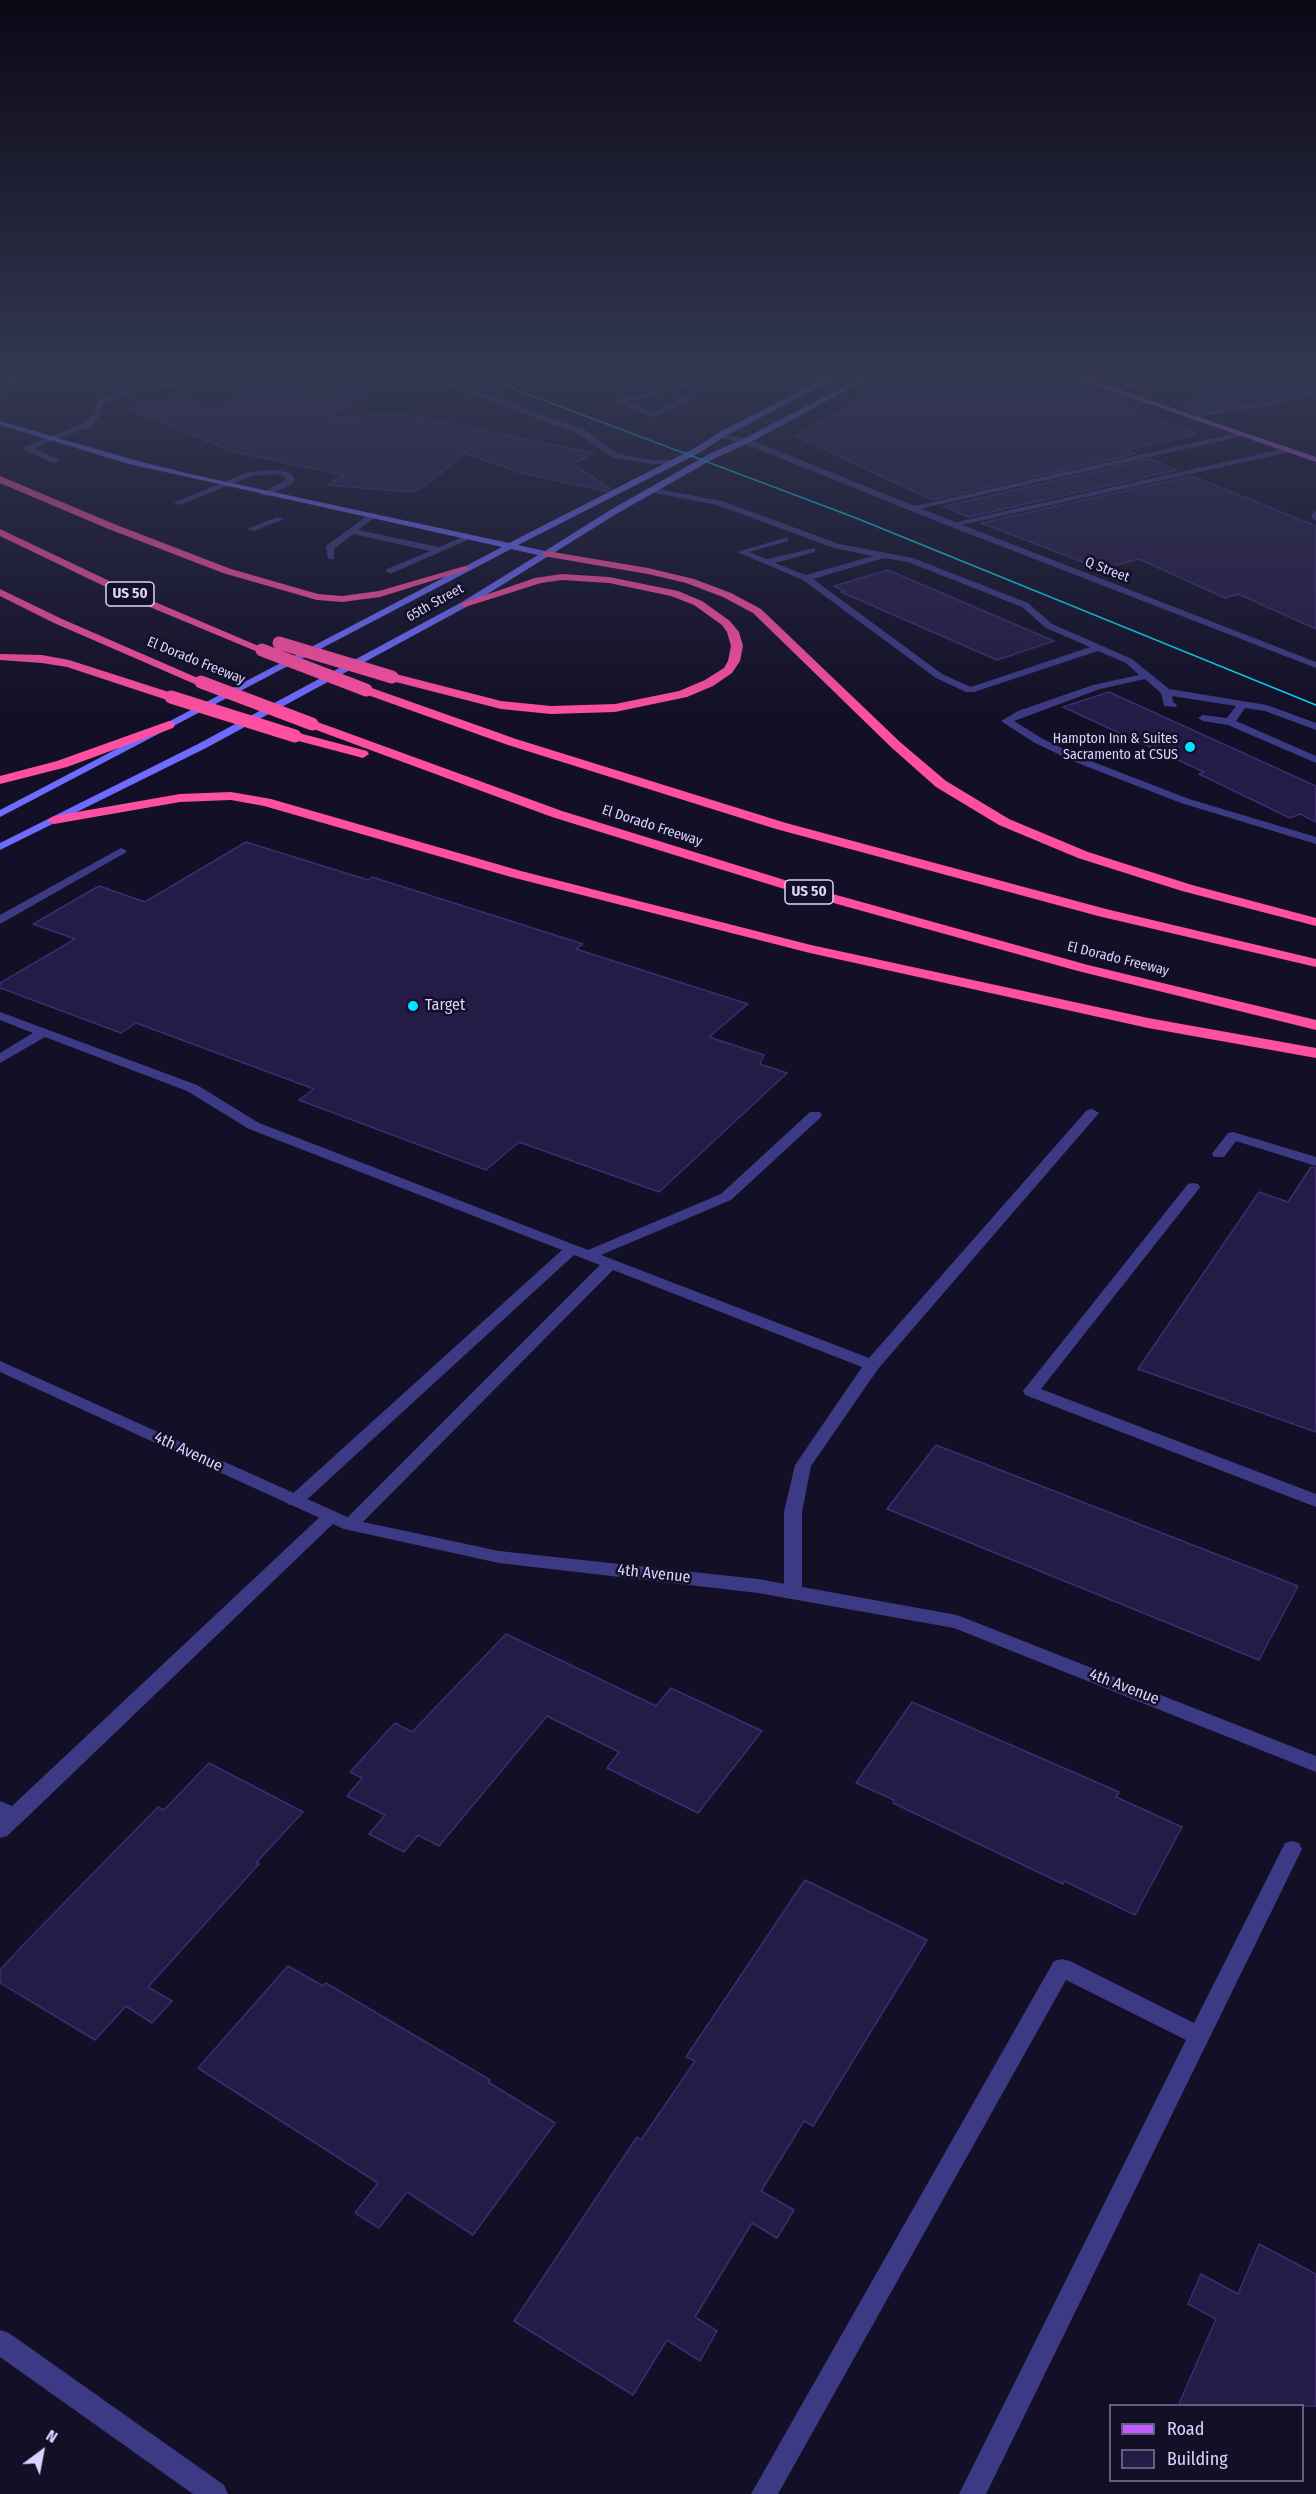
<!DOCTYPE html>
<html>
<head>
<meta charset="utf-8">
<style>
	body { margin:0 }
	#map { position:relative; width:1316px; height:2494px; overflow:hidden; background:#130f26; font-family:"Fira Sans Condensed",sans-serif }
	canvas { display:block }
	.legend { position:absolute; left:1109px; top:2404px; width:195px; height:78px; box-sizing:border-box; background:#130f26; border:2px solid #625e7d; margin:0; padding:8px 10px; list-style:none; font-size:18px; color:#d9d4ff }
	.legend li { display:flex; align-items:center; gap:12px; height:30px }
	.legend b { width:30px; border:2px solid #625e7d }
	.north { position:absolute; left:12px; top:2422px; width:60px; height:60px; -webkit-text-stroke:4px #130f26; paint-order:stroke; rotate:32deg; font-size:16px; font-weight:700; line-height:24px; text-align:center; color:#d9d4ff }
	.north::after { content:''; display:block; margin:auto; width:21px; height:27px; background:#d9d4ff; clip-path:polygon(50% 0,100% 100%,50% 72%,0 100%) }
</style>
</head>
<body>
<div id="map">
<canvas width="1316" height="2494"></canvas>
<ul class="legend">
<li><b style="height:8px;background:#c25bff"></b>Road</li>
<li><b style="height:16px;background:#241b47"></b>Building</li>
</ul>
<div class="north">N</div>
</div>
<script>
const ctx = document.querySelector('canvas').getContext('2d');
ctx.lineJoin = 'round';
function fillPath(path, color) {
  ctx.fillStyle = color;
  ctx.fill(path, 'evenodd');
}
function shape(rows) {
  const path = new Path2D();
  for (const r of rows) {
    path.moveTo(r[0], r[1]);
    for (let i = 2; i < r.length; i += 2) path.lineTo(r[i], r[i + 1]);
  }
  return path;
}
function strokePath(path, color, width, dash) {
  ctx.strokeStyle = color;
  ctx.lineWidth = width;
  ctx.lineCap = dash ? 'butt' : 'round';
  ctx.setLineDash(dash || []);
  ctx.stroke(path);
}
function write(font, color, halo, rows, align = 'center') {
  ctx.font = font + ' "Fira Sans Condensed",sans-serif';
  ctx.lineWidth = 5;
  ctx.setLineDash([]);
  ctx.textBaseline = 'middle';
  ctx.strokeStyle = halo;
  ctx.fillStyle = color;
  for (const [text, x, y, turn = 0] of rows) {
    ctx.save();
    ctx.translate(x, y);
    ctx.rotate((+turn || 0) * Math.PI / 180);
    ctx.textAlign = isNaN(turn) ? turn : align;
    if (halo) ctx.strokeText(text, 0, 0);
    ctx.fillText(text, 0, 0);
    ctx.restore();
  }
}
const building = shape([
	[341,372,392,372,330,418,399,413,594,453,573,464,611,489,605,491,521,473,465,453,429,483,413,492,327,485,344,475,234,452,127,408,184,397,213,411,260,387,331,401,341,372],
	[972,372,1014,372,1032,378,1044,376,1197,434,1126,450,1135,454,932,500,796,436,898,378,921,382,972,372],
	[1209,372,1245,372,1259,380,1266,377,1260,372,1316,372,1316,393,1312,393,1306,389,1260,402,1237,403,1194,413,1186,410,1209,372],
	[1150,459,1177,470,968,517,944,506,1150,459],
	[1192,476,1316,526,1316,629,1238,594,1225,598,1139,559,1101,569,981,523,1192,476],
	[888,570,1054,641,997,660,841,592,844,591,834,586,888,570],
	[1109,692,1316,786,1316,822,1300,814,1290,818,1199,774,1204,772,1063,707,1109,692],
	[246,842,368,880,372,877,583,944,576,949,748,1004,709,1037,764,1055,760,1064,787,1073,659,1192,519,1142,486,1170,299,1100,314,1089,136,1023,121,1033,0,988,0,983,75,939,33,924,99,886,145,902,246,842],
	[1311,1167,1316,1168,1316,1432,1138,1369,1259,1192,1288,1202,1311,1167],
	[936,1445,1298,1586,1259,1660,887,1509,936,1445],
	[506,1634,656,1706,671,1688,762,1731,698,1813,607,1768,619,1752,547,1716,439,1846,418,1835,404,1852,369,1834,385,1815,347,1796,362,1778,350,1772,395,1723,412,1732,506,1634],
	[912,1702,1119,1792,1116,1797,1182,1827,1135,1915,1064,1881,1063,1884,893,1803,894,1800,856,1783,912,1702],
	[209,1763,303,1812,256,1863,259,1864,148,1987,172,2001,152,2023,126,2006,95,2040,0,1983,0,1970,25,1943,158,1807,164,1810,209,1763],
	[805,1880,927,1940,813,2126,804,2121,761,2191,794,2210,777,2238,752,2223,695,2317,717,2331,700,2361,667,2340,633,2395,514,2321,637,2137,641,2140,695,2061,686,2057,805,1880],
	[288,1966,323,1986,326,1983,490,2080,488,2082,555,2123,473,2235,407,2192,379,2228,355,2213,378,2183,198,2068,288,1966],
	[1259,2244,1316,2274,1316,2406,1178,2406,1216,2319,1188,2304,1201,2274,1238,2294,1259,2244]
]);
fillPath(building, '#241b47');
strokePath(building, '#3b2d73', 1.5);
fillPath(shape([
	[296,372,308,372,276,380,184,385,130,393,104,403,98,418,90,427,33,448,58,459,58,463,52,463,22,448,84,423,91,417,98,400,125,389,184,381,276,376,296,372],
	[413,372,423,372,585,430,618,454,653,460,674,460,678,462,674,464,653,464,613,458,579,434,413,372],
	[707,372,717,372,715,380,691,386,698,391,694,397,657,417,651,417,617,402,619,399,702,379,709,377,707,372],
	[684,388,690,392,688,393,654,412,627,402,684,388],
	[740,372,755,372,823,384,819,386,740,372],
	[1247,372,1256,372,1264,376,1260,378,1247,372],
	[0,373,10,375,16,383,0,395,0,389,8,383,0,377,0,373],
	[1307,391,1310,395,1260,408,1238,409,1195,418,1191,416,1238,405,1260,404,1307,391],
	[1241,432,1245,434,1244,436,910,511,906,508,1241,432],
	[1287,448,1290,448,1290,452,952,527,948,524,1287,448],
	[277,470,291,473,295,479,292,484,267,496,260,494,286,480,285,477,277,474,252,476,180,505,173,503,248,472,277,470],
	[652,488,722,501,839,544,913,558,1028,603,1052,624,1132,659,1169,689,1267,705,1316,723,1316,730,1265,711,1245,708,1236,721,1316,756,1316,763,1228,725,1203,721,1198,718,1203,715,1227,718,1236,706,1172,696,1173,702,1177,705,1176,707,1164,706,1161,693,1145,679,1100,689,1014,721,1043,739,1083,758,1189,799,1316,837,1316,844,1181,803,1075,762,1035,743,1001,721,1018,711,1093,685,1139,675,1126,663,1098,651,974,692,966,692,936,678,803,580,737,552,788,537,788,541,749,552,767,559,815,548,815,552,775,563,806,575,873,556,834,548,717,505,649,492,648,490,652,488],
	[884,558,908,562,1022,607,1046,628,1090,647,971,687,942,674,813,579,884,558],
	[1316,511,1316,521,1312,518,1312,514,1316,511],
	[371,513,375,516,374,518,358,530,439,547,465,536,472,538,390,574,386,571,387,569,430,551,353,534,334,549,334,559,328,559,326,546,371,513],
	[277,517,284,519,254,531,247,529,277,517],
	[121,848,127,851,125,853,0,924,0,915,121,848],
	[0,1012,197,1085,259,1123,588,1250,721,1194,810,1112,820,1112,822,1115,820,1118,731,1200,601,1255,869,1358,1087,1110,1092,1109,1099,1113,878,1369,811,1466,802,1512,802,1592,799,1597,793,1599,787,1597,784,1592,784,1512,795,1465,862,1367,613,1270,356,1529,344,1529,341,1525,344,1521,600,1265,574,1255,301,1505,289,1505,286,1501,289,1497,562,1250,249,1129,187,1091,45,1037,0,1063,0,1053,33,1033,0,1020,0,1012],
	[1233,1132,1316,1157,1316,1166,1236,1141,1224,1157,1214,1157,1212,1154,1214,1151,1228,1133,1233,1132],
	[1193,1183,1198,1184,1200,1187,1198,1190,1041,1389,1316,1494,1316,1507,1025,1395,1023,1391,1188,1184,1193,1183],
	[330,1511,336,1513,339,1517,336,1521,21,1823,7,1836,0,1838,0,1801,12,1806,324,1513,330,1511],
	[1292,1841,1299,1843,1302,1849,986,2494,959,2494,1186,2040,1066,1980,778,2494,751,2494,1054,1961,1062,1959,1070,1961,1194,2023,1285,1843,1292,1841],
	[0,2330,9,2333,224,2485,228,2494,193,2494,0,2357,0,2330]
]), '#3d3a85');
fillPath(shape([
	[1193,372,1207,372,1127,387,1123,385,1193,372],
	[718,433,749,439,937,515,1316,662,1316,668,931,519,743,443,718,437,718,433],
	[0,1361,354,1520,499,1551,758,1579,957,1615,1316,1756,1316,1772,954,1628,758,1593,499,1563,344,1529,0,1372,0,1361]
]), '#3d3a85');
fillPath(shape([
	[837,372,846,372,724,437,701,452,518,545,545,551,612,509,709,454,743,439,872,372,881,372,749,443,715,458,618,513,468,606,206,748,0,850,0,843,198,744,462,602,538,555,511,549,0,817,0,810,502,547,129,464,0,425,0,421,134,460,190,474,509,543,695,448,718,433,837,372]
]), '#6f6bff');
fillPath(shape([
	[1057,372,1067,372,1316,457,1316,462,1057,372]
]), '#c25bff');
fillPath(shape([
	[0,476,114,524,231,569,318,594,342,596,379,591,465,566,470,569,380,597,342,602,317,600,223,573,106,528,0,483,0,476],
	[0,529,141,596,268,650,266,652,258,652,133,600,0,536,0,529],
	[547,551,648,568,694,579,731,593,761,609,900,742,946,781,1009,819,1088,852,1192,885,1316,918,1316,926,1182,891,1078,858,999,825,936,787,892,748,753,613,723,597,686,583,648,574,543,556,542,554,547,551],
	[562,574,609,577,678,591,702,601,730,621,739,632,743,646,740,661,732,673,713,686,687,697,615,712,551,714,501,709,388,680,386,677,392,673,501,701,551,706,615,704,679,691,705,680,724,668,728,661,731,646,727,632,722,625,694,605,671,596,609,583,562,580,541,583,465,607,459,604,535,578,562,574],
	[0,589,62,619,207,682,205,685,197,685,54,623,0,596,0,589],
	[0,654,42,655,69,660,175,694,177,697,171,701,167,700,67,667,42,663,0,660,0,654],
	[366,686,516,739,786,823,1106,909,1316,959,1316,967,1098,916,776,829,508,745,362,693,360,690,366,686],
	[312,720,562,811,804,886,1088,965,1316,1020,1316,1030,1078,971,794,892,552,817,308,727,306,724,312,720],
	[169,721,173,722,175,725,173,728,67,767,0,784,0,776,57,761,169,721],
	[295,732,367,751,369,754,363,758,291,739,289,736,291,733,295,732],
	[231,792,271,799,521,871,811,945,1148,1018,1316,1048,1316,1058,1148,1028,810,953,511,877,264,806,231,800,180,802,54,824,47,820,54,816,180,794,231,792]
]), '#ff4fa3');
strokePath(shape([
	[469,372,856,518,1316,705]
]), '#00e5ff', 1.5);
strokePath(shape([
	[279,643,392,677],
	[262,650,366,690],
	[201,682,312,724],
	[171,697,295,736]
]), '#ff4fa3', 13);
const sky = ctx.createLinearGradient(0, 0, 0, 721);
sky.addColorStop(0, '#0a0815');
sky.addColorStop(0.52, '#333752');
sky.addColorStop(1, '#33375200');
ctx.fillStyle = sky;
ctx.fillRect(0, 0, 1316, 721);
for (const [x, y, r, color] of [
	[1190,747,6,"#00e5ff"],
	[413,1006,6,"#00e5ff"]
]) {
  const dot = new Path2D();
  dot.arc(x, y, r, 0, 2 * Math.PI);
  ctx.fillStyle = color;
  ctx.fill(dot);
  strokePath(dot, '#130f26', 2);
}
write('14px', '#d9d4ff', '#130f26', [
	["Q Street",1107,570,21],
	["65th Street",435,603,-29],
	["El Dorado Freeway",196,661,22],
	["El Dorado Freeway",652,826,18],
	["El Dorado Freeway",1118,959,14]
]);
write('14px', '#d9d4ff', '#130f26', [
	["Hampton Inn & Suites",1178,739],
	["Sacramento at CSUS",1178,755]
], 'right');
for (const [x, y, w] of [
	[130,594,48],
	[809,892,48]
]) {
  const box = new Path2D();
  box.roundRect(x - w / 2, y - 12, w, 24, 4.5);
  ctx.fillStyle = '#130f26';
  ctx.fill(box);
  strokePath(box, '#d9d4ff', 1.5);
}
write('bold 15px', '#d9d4ff', null, [
	["US 50",130,594],
	["US 50",809,892]
]);
write('16px', '#d9d4ff', '#130f26', [
	["Target",425,1006]
], 'left');
write('16px', '#d9d4ff', '#130f26', [
	["4th Avenue",188,1452,25],
	["4th Avenue",654,1574,6],
	["4th Avenue",1124,1687,21]
]);
</script>
</body>
</html>
